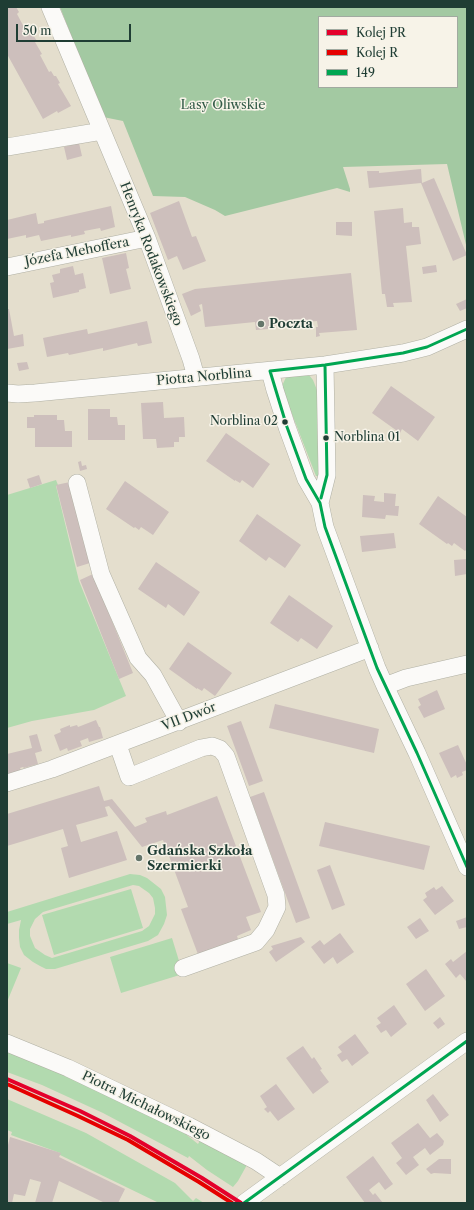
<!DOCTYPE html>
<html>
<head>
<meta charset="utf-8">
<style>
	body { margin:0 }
	#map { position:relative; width:474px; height:1210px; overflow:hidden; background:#e4decd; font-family:"Libre Caslon Text",serif }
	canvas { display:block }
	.frame { position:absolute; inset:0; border:8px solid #1f3d34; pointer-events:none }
	.legend { position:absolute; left:318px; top:16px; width:140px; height:72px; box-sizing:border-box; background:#f7f3e8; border:1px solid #a1aaa0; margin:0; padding:5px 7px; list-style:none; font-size:12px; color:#1f3d34 }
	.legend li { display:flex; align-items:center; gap:8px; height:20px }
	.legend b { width:20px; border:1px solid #a1aaa0 }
	.scale { position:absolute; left:16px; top:24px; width:115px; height:18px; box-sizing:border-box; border:2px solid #1f3d34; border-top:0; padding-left:5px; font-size:12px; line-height:14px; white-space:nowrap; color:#1f3d34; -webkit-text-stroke:3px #f7f3e8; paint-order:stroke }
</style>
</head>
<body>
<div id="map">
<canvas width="474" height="1210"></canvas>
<div class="frame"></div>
<ul class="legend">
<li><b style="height:5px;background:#e4002b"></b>Kolej PR</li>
<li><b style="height:5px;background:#e50000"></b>Kolej R</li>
<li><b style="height:5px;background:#00a651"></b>149</li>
</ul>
<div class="scale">50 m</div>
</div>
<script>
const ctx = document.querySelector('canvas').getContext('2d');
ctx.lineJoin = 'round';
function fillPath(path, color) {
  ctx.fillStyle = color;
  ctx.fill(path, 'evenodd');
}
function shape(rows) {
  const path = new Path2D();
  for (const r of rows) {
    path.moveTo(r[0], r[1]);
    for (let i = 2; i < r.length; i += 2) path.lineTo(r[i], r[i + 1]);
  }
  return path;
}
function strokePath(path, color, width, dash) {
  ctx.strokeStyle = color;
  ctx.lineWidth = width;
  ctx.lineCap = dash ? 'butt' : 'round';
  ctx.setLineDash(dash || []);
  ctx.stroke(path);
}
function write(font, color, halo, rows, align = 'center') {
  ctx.font = font + ' "Libre Caslon Text",serif';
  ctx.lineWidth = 3;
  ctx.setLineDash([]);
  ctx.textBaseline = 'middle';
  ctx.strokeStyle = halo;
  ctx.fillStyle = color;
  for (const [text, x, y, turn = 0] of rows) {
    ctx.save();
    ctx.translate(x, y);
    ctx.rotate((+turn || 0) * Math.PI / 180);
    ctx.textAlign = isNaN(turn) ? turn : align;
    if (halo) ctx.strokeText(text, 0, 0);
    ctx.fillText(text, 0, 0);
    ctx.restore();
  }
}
fillPath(shape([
	[305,374,309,375,313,380,317,390,319,476,316,476,285,396,282,386,287,375],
	[56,480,58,485,56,486,79,581,126,696,94,710,32,721,7,728,7,495],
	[130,874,140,875,147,878,161,889,165,897,167,915,164,924,158,935,148,941,55,969,46,969,40,966,33,962,24,955,20,947,19,938,19,930,21,920,7,924,7,912],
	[133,885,139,886,149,893,153,898,155,908,155,914,149,926,142,931,52,958,45,955,35,948,30,936,30,929,35,919,43,912],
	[131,889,143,928,54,955,42,915],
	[172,938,183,974,121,993,110,957],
	[7,963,21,968,7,1002],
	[7,1048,173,1124,198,1144,202,1137,248,1163,238,1181,233,1187,207,1170,189,1156,188,1158,103,1113,42,1085,7,1072],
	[7,1099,86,1133,175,1183,193,1201,196,1198,204,1203,159,1203,60,1155,60,1153,11,1135,12,1132,7,1130]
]), '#b2daaf');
fillPath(shape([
	[60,7,467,7,467,249,447,164,343,167,350,189,350,192,337,188,225,216,215,210,185,197,153,196,123,121,103,117],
	[319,17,457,17,457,87,319,87]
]), '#a3c9a2');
fillPath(shape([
	[7,7,16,7,19,12,17,14,26,31,28,30,31,35,33,35,37,41,35,42,42,54,40,55,49,72,51,71,54,76,56,76,60,83,58,84,71,106,58,113,57,111,43,119,7,54],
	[79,143,82,156,67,160,64,147],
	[421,169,422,183,434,178,467,255,453,261,421,183,369,188,367,171,379,171,379,173],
	[179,201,192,237,196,236,206,261,183,270,177,256,168,260,150,213],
	[111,206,115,227,101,231,100,228,84,231,85,234,71,237,71,235,41,241,39,235,26,238,26,235,7,239,7,220,36,213,38,224,44,223,44,221],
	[403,208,404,223,412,222,412,227,419,227,421,244,406,246,412,302,393,303,394,307,387,307,385,294,382,294,374,211],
	[336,222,352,222,352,236,336,235],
	[126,253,129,268,126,269,131,289,110,294,102,258],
	[436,265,437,272,423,274,422,267],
	[73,266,75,275,83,273,86,288,79,290,79,292,53,298,50,283,54,282,52,275,60,273,60,269],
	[351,273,357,330,319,333,320,336,316,337,316,327,318,327,317,321,268,326,268,329,256,330,255,322,205,327,202,304,199,305,201,311,191,316,182,294,195,289],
	[467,299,467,308,460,311,456,304],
	[7,309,9,309,14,336,23,334,24,346,7,349],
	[147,321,152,343,138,346,137,343,103,351,103,348,69,355,68,353,47,357,43,338,87,329,88,334],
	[27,362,29,369,19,371,17,363],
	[391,386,435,417,418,441,402,429,400,433,372,413],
	[163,402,164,418,184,417,185,437,179,437,179,442,174,442,174,447,157,448,156,439,143,439,141,403],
	[88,409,110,409,110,417,117,417,118,425,125,425,125,440,88,440],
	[34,415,57,415,57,420,64,420,65,431,72,431,72,447,35,447,35,428,27,428,27,417,34,417],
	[226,433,270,464,253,488,242,480,240,483,235,480,235,481,206,461],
	[81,461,82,466,86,465,87,469,80,471,78,462],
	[39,475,42,484,30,488,27,479],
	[125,481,169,512,153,535,141,527,139,530,135,527,134,528,106,509],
	[70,482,90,563,77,567,56,485],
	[384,493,396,494,395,506,399,506,398,516,386,515,385,519,362,517,363,495,375,496,374,501,384,502],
	[438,496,467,517,467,549,465,551,454,543,452,546,448,543,447,544,419,524],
	[257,514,301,545,285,568,269,557,266,561,239,541],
	[394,533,396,548,362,552,360,536],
	[467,559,467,574,455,576,454,560],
	[156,562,200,592,184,616,168,604,166,608,138,589],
	[93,574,133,673,119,679,80,580],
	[289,595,333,626,317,649,301,638,298,642,270,623],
	[188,642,232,673,215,696,204,688,202,691,197,688,197,689,169,669],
	[437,690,445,709,424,718,418,707,421,705,418,699],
	[275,704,379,729,374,753,269,728],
	[96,720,99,727,100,727,103,738,89,742,88,738,80,741,82,746,68,751,67,748,60,751,54,735,61,732,60,729,70,725,70,727,77,725,78,727],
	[241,721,263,781,249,786,227,726],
	[37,734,42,751,35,753,38,764,24,768,23,767,20,768,21,771,7,775,7,754,32,748,29,736],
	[458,745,467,765,467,770,462,772,463,775,457,778,456,775,451,778,439,753],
	[99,786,104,801,112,799,135,827,147,822,145,818,166,811,167,815,217,796,261,912,246,917,251,930,237,936,239,942,199,957,181,909,188,907,163,840,142,847,109,806,105,807,108,816,76,825,81,842,117,831,127,860,69,878,61,848,68,846,63,829,7,846,7,814],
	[264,792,310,918,296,923,250,797],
	[325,822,430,846,424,870,319,846],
	[330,865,345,905,332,910,317,870],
	[442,886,454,901,435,915,423,900,427,897,425,893,434,887,436,890],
	[467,917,467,927,459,929,456,921],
	[420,918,429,931,416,939,407,927],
	[340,933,354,952,337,964,333,957,324,964,311,947,320,940,324,945],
	[301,937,305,942,276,962,269,952,273,949,271,946],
	[467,951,467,980,466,981,460,974,456,978,445,964,451,959,453,962],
	[426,969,445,996,425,1011,406,984],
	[394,1005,407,1024,391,1037,386,1030,381,1033,376,1026,381,1023,377,1018],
	[440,1017,445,1024,438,1029,433,1023],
	[355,1034,369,1053,352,1066,347,1059,342,1062,337,1055,342,1052,338,1047],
	[303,1046,312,1059,314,1057,322,1069,320,1070,329,1082,313,1094,286,1058],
	[276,1084,295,1109,278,1121,270,1111,268,1113,264,1109,267,1107,260,1096],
	[433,1094,449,1115,440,1122,426,1100],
	[418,1123,430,1138,437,1133,444,1141,443,1145,430,1155,425,1148,413,1157,419,1165,406,1175,396,1163,402,1158,391,1143],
	[10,1137,61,1153,59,1157,125,1189,118,1203,105,1203,59,1181,52,1203,35,1203,41,1182,30,1179,25,1196,14,1194,12,1203,7,1203,7,1149],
	[373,1156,393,1184,385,1190,379,1182,369,1190,373,1195,375,1193,383,1203,365,1203,346,1177],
	[439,1159,451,1159,451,1174,434,1173,431,1174,426,1169]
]), '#cdbfbc');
const minor = shape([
	[50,7,147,238,191,359,196,377],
	[7,147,102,131],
	[7,267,147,238],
	[270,371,275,390,287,427,306,479,320,503,325,527,377,668,385,686,417,753,467,867],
	[7,393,18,394,35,393,325,365,403,353,427,347,467,329],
	[77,483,101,574,138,658,153,675,179,722],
	[320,503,327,475,325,365],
	[385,686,406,678,467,664],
	[118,745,129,777,201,748,212,746,220,749,226,756,276,895,277,907,266,930,256,942,183,968],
	[7,783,52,769,370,648],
	[7,1043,68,1068,189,1126,256,1161,280,1177],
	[244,1203,467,1041]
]);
strokePath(minor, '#b0b0a4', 18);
strokePath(minor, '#fbfaf8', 17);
strokePath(shape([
	[467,329,427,347,403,353,325,365,270,371,287,427,306,479,320,503,325,527,377,668,417,753,467,867],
	[321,498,327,475,325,365],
	[244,1203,467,1041]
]), '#00a651', 3);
strokePath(shape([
	[7,1079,80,1111,130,1136,202,1178,241,1203]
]), '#e4002b', 4);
strokePath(shape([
	[7,1084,78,1116,128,1140,199,1182,232,1203]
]), '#e50000', 4);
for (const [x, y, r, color] of [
	[261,324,4,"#64756a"],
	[285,422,3.5,"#1f3d34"],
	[326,438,3.5,"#1f3d34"],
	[139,858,4,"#64756a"]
]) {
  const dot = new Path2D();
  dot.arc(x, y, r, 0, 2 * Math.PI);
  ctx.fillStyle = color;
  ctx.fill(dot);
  strokePath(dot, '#f7f3e8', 1.5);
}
write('12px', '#1f3d34', '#f7f3e8', [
	["Norblina 02",278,422],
	["Norblina 01",334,438,"left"]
], 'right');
write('13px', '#345c48', '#f7f3e8', [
	["Lasy Oliwskie",223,105]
]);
write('13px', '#1f3d34', '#f7f3e8', [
	["Józefa Mehoffera",77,252,-11],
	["Henryka Rodakowskiego",151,254,69],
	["Piotra Norblina",204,377,-5],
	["VII Dwór",189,717,-21],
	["Piotra Michałowskiego",146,1106,26]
]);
write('bold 13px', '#1f3d34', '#f7f3e8', [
	["Poczta",269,324],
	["Gdańska Szkoła",147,851],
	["Szermierki",147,866]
], 'left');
</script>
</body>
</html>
